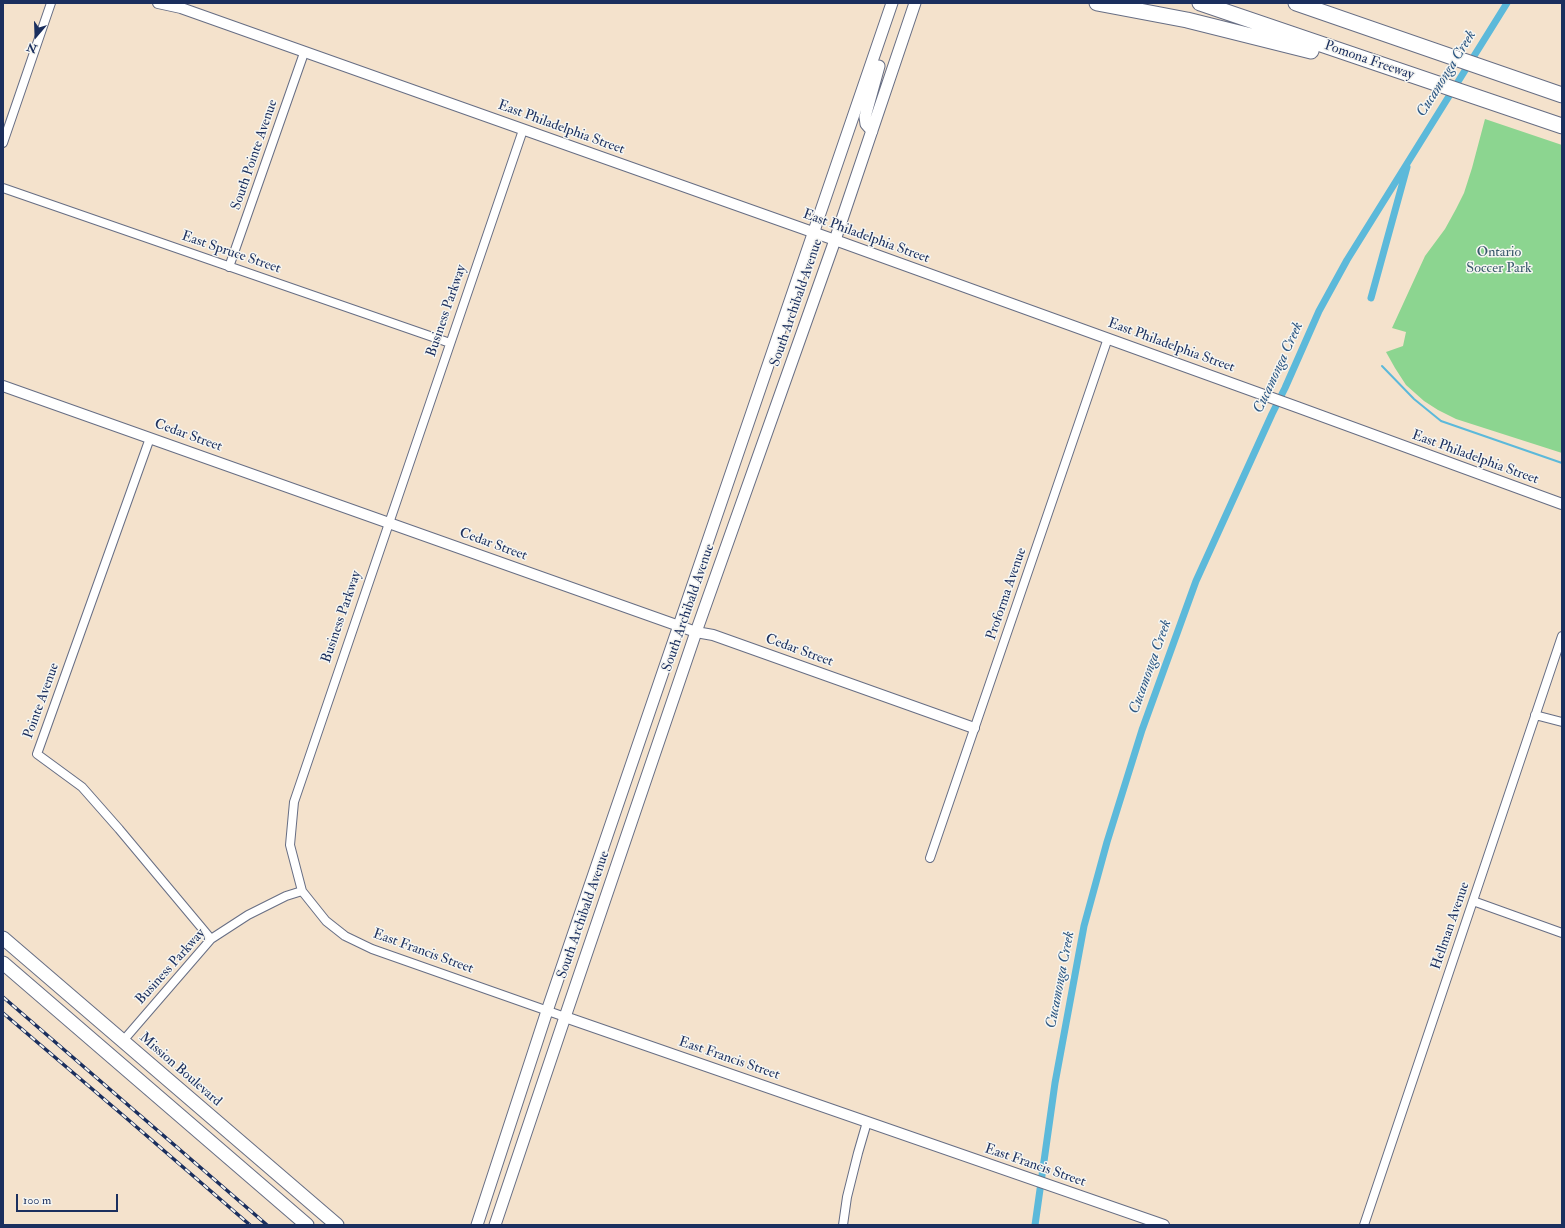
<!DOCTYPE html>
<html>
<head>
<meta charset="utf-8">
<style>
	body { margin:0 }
	#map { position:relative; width:1565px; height:1228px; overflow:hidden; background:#f4e2cc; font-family:"IM FELL Double Pica",serif }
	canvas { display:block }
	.frame { position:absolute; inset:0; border:4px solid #1b2f5e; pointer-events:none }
	.north { position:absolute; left:16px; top:16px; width:40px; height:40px; -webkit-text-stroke:3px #f6f6f2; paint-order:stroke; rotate:199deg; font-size:11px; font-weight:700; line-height:16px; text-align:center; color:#1b2f5e }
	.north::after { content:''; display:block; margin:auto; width:14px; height:18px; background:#1b2f5e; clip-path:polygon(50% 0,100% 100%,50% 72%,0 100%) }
	.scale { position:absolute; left:16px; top:1194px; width:102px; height:18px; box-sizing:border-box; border:2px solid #1b2f5e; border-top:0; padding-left:5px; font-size:12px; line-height:14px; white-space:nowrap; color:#1b2f5e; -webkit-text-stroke:3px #f6f6f2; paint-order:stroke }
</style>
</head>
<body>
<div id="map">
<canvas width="1565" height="1228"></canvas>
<div class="frame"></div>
<div class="north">N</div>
<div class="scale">100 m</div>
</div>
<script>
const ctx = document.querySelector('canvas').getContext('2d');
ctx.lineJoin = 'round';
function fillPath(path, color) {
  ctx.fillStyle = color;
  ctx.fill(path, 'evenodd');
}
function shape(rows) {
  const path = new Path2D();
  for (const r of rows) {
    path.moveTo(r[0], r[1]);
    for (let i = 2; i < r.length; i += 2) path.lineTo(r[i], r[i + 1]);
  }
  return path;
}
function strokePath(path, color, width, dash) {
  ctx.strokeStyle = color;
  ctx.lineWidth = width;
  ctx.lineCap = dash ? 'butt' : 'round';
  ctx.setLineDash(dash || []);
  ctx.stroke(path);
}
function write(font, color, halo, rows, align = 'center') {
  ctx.font = font + ' "IM FELL Double Pica",serif';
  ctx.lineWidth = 3;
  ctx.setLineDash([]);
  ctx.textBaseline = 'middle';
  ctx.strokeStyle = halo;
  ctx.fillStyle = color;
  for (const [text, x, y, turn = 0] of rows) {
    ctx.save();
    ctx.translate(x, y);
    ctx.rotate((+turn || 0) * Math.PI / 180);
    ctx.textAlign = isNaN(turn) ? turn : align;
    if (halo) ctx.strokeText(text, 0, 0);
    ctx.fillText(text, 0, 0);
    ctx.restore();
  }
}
fillPath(shape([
	[1485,119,1562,145,1562,453,1456,419,1438,410,1424,401,1406,385,1395,368,1386,352,1403,346,1406,332,1392,328,1425,256,1445,229,1456,209,1464,193,1472,168]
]), '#8cd590');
strokePath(shape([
	[1382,366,1414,399,1441,421,1562,463]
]), '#5cb9da', 2);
strokePath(shape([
	[1371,298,1407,167],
	[1035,1225,1055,1083,1084,926,1107,842,1142,730,1196,581,1272,414,1285,388,1319,311,1347,260,1507,3]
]), '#5cb9da', 7);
const minor = shape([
	[3,143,51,3],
	[3,188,450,343],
	[229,267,304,53],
	[150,438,37,754,82,787,119,829,211,939],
	[1535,715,1562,722],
	[930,858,1108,338],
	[302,891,326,921,345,936,372,949,565,1017],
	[1473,901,1562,933],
	[122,1042,211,939,248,915,286,896,302,891,290,845,294,802,523,130],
	[843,1225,847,1197,858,1153,867,1122],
	[1364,1225,1562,636]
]);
const tertiary = shape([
	[158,3,181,8,835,240,1297,407,1562,504],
	[3,386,679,626,696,632,713,635,974,728],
	[565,1017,1164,1225]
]);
const secondary = shape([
	[872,131,866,124,865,117,879,66],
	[477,1225,547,1011,892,3],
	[495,1225,565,1017,696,632,835,240,915,3]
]);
const primary = shape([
	[3,938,337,1225],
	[3,963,307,1225]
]);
const motorway = shape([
	[1097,3,1187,20,1311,51],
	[1200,3,1562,126],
	[1296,3,1562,95]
]);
strokePath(minor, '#676e84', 10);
strokePath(tertiary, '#676e84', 12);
strokePath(secondary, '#676e84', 13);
strokePath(primary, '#676e84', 15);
strokePath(motorway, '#676e84', 17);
strokePath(minor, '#fff', 8);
strokePath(tertiary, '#fff', 10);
strokePath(secondary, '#fff', 11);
strokePath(primary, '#fff', 13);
strokePath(motorway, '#fff', 15);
const rail = shape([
	[3,997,267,1225],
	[3,1013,125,1117,250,1225]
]);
strokePath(rail, '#1b2f5e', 3.5);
strokePath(rail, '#f6f6f2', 2, [6]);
write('14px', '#1b2f5e', '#f6f6f2', [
	["Pomona Freeway",1369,61,19],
	["East Philadelphia Street",561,128,20],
	["South Pointe Avenue",255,155,-71],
	["East Philadelphia Street",866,237,20],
	["East Spruce Street",231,253,19],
	["South Archibald Avenue",797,303,-71],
	["Business Parkway",447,311,-71],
	["East Philadelphia Street",1171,346,20],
	["Cedar Street",188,436,20],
	["East Philadelphia Street",1475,458,20],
	["Cedar Street",493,545,20],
	["Proforma Avenue",1007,594,-71],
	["South Archibald Avenue",689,608,-71],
	["Business Parkway",342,617,-71],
	["Cedar Street",799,651,20],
	["Pointe Avenue",42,701,-70],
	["South Archibald Avenue",584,915,-71],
	["Hellman Avenue",1451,926,-71],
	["East Francis Street",423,952,20],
	["Business Parkway",171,967,-48],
	["East Francis Street",729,1059,19],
	["Mission Boulevard",180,1070,41],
	["East Francis Street",1035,1166,19]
]);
write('14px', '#37586a', '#f6f6f2', [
	["Ontario",1499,253],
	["Soccer Park",1499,269]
]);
write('italic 15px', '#2e5883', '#f6f6f2', [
	["Cucamonga Creek",1447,74,-58],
	["Cucamonga Creek",1279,368,-65],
	["Cucamonga Creek",1151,667,-70],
	["Cucamonga Creek",1061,980,-79]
]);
</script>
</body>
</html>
